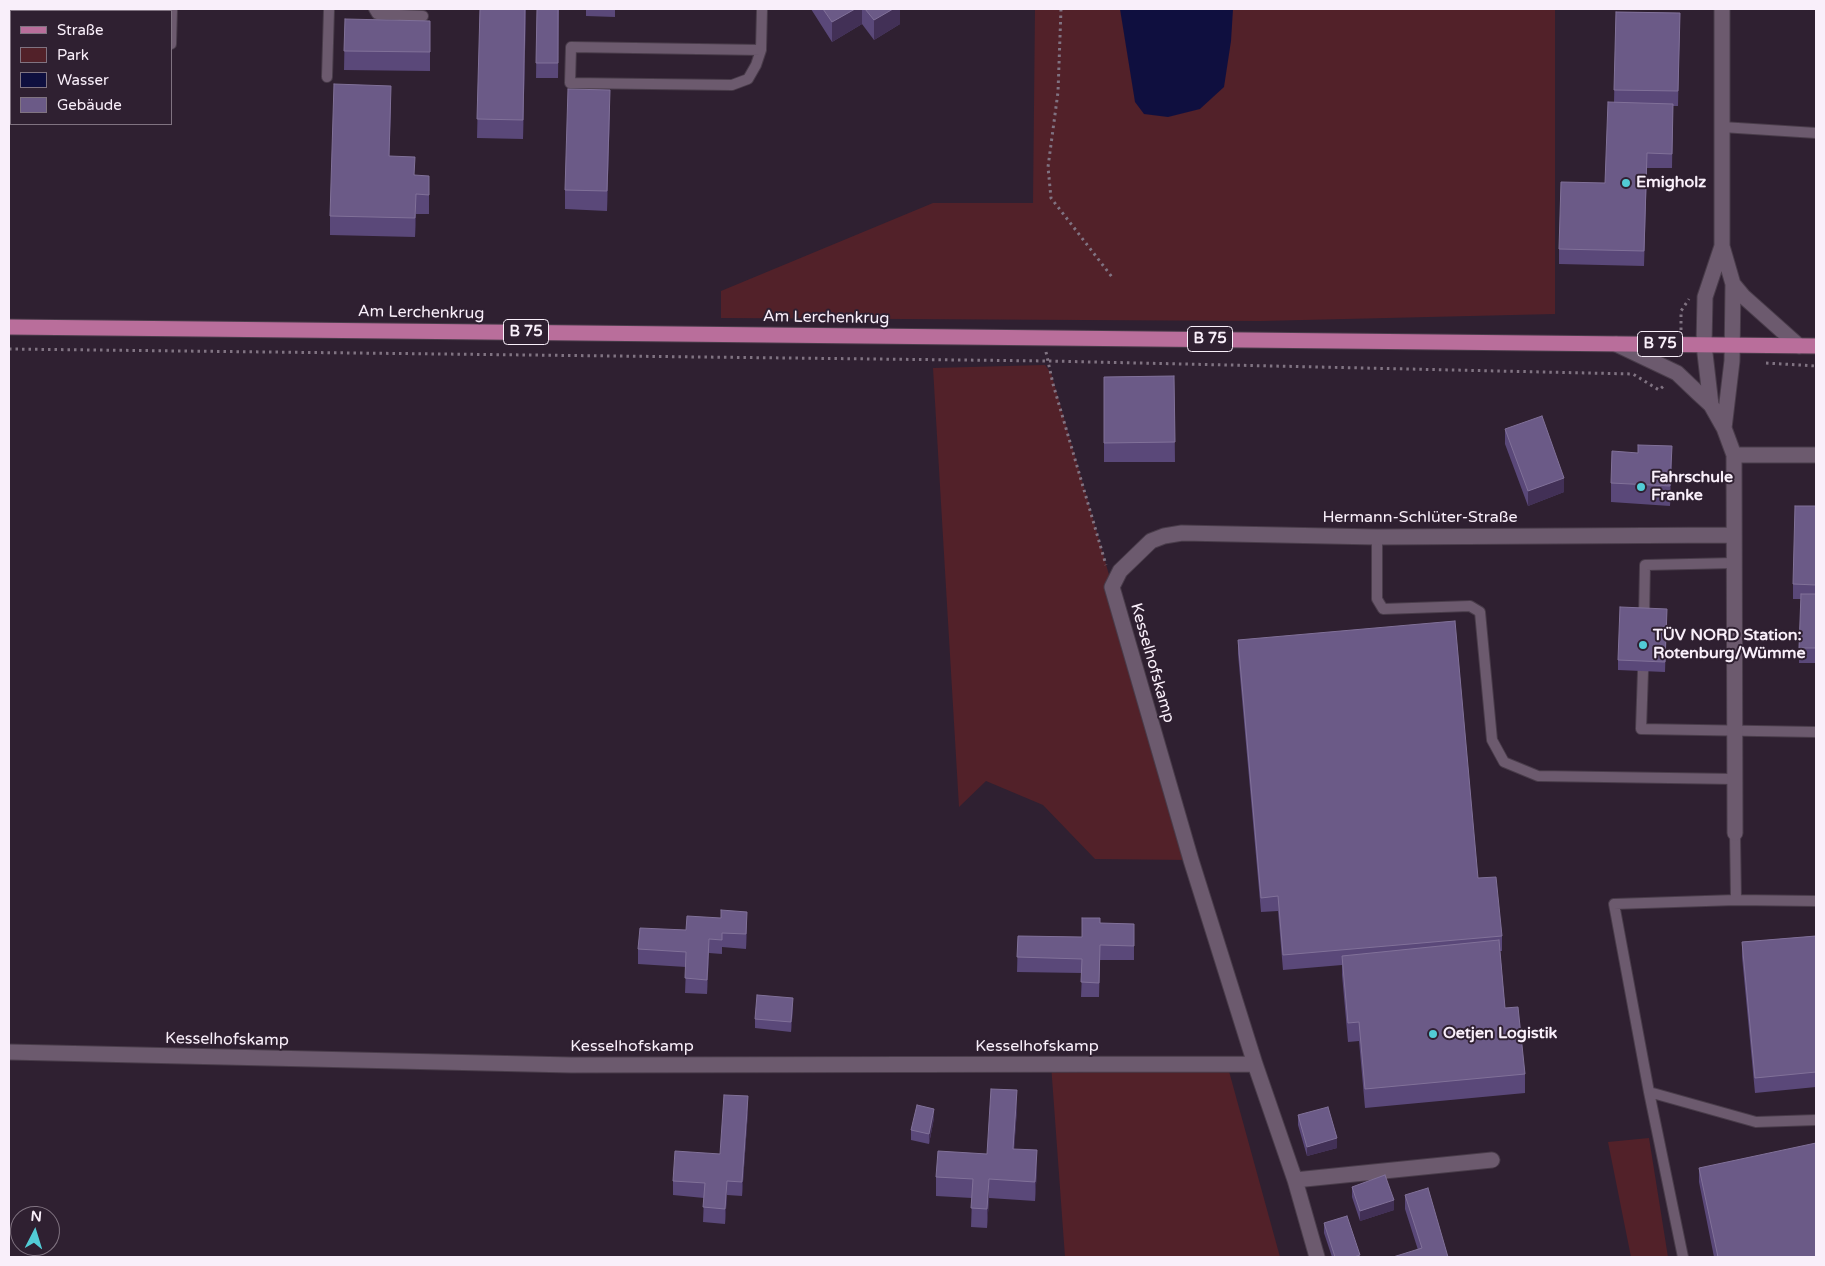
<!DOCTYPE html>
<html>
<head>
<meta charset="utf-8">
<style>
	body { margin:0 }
	#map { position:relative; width:1825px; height:1266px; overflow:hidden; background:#2f2031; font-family:"Varela Round",sans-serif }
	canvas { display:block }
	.frame { position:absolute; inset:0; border:10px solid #f9effa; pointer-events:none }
	.legend { position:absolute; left:10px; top:10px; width:162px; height:115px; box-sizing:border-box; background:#2f2031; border:1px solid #807381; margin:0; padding:6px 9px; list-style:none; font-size:15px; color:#f9effa }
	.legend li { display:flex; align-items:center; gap:10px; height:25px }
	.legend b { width:25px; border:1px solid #807381 }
	.north { position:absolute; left:10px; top:1206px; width:50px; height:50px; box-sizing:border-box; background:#2f2031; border:1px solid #807381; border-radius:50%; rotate:5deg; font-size:14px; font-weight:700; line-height:20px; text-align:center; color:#f9effa }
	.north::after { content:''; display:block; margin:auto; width:18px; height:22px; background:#52ccd6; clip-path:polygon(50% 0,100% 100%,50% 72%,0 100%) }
</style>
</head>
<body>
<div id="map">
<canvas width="1825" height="1266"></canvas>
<div class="frame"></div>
<ul class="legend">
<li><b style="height:6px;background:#b96e9b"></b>Straße</li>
<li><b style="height:14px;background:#522129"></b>Park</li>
<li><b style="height:14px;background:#0f0f3f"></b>Wasser</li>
<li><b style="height:14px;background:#6b5a87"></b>Gebäude</li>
</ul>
<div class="north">N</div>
</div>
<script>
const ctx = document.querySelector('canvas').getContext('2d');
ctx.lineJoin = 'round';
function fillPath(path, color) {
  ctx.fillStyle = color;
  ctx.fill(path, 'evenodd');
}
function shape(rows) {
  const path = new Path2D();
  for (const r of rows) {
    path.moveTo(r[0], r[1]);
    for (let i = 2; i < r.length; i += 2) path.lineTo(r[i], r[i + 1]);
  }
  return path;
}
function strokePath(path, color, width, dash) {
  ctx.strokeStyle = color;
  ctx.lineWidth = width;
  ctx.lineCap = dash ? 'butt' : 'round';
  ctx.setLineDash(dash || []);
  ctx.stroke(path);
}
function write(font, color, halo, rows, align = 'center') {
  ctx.font = font + ' "Varela Round",sans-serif';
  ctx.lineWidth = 4;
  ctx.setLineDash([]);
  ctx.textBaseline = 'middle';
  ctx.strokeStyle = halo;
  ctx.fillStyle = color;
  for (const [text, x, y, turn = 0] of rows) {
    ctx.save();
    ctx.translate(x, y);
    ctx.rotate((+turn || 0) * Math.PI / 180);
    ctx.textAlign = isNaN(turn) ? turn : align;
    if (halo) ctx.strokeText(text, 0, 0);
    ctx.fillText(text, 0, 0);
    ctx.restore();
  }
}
fillPath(shape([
	[1035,9,1555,9,1555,314,1261,321,721,318,721,291,933,203,1033,203],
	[1045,365,1051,373,1191,860,1095,859,1043,805,986,781,959,807,933,368],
	[1051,1064,1227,1064,1280,1257,1065,1257],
	[1649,1138,1668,1257,1631,1257,1608,1142]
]), '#522129');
fillPath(shape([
	[1120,9,1233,9,1231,41,1224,87,1200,109,1168,117,1144,114,1135,102]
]), '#0f0f3f');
const service = shape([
	[374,9,377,14,423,16],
	[171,44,172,9],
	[761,50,571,47,570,83,732,85,748,79,756,65,761,50,762,9],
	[327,77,329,9],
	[1722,127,1816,133],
	[1377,537,1377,599,1383,609,1470,606,1480,612,1492,740,1504,762,1538,776,1735,779],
	[1644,618,1645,565,1734,563],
	[1643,671,1641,729,1816,732],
	[1735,833,1736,900,1816,901],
	[1649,1092,1756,1122,1816,1120],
	[1683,1257,1649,1092,1614,904,1736,900]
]);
const minor = shape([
	[1722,9,1722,246,1733,284,1732,361,1724,428],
	[1733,284,1743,296,1799,346],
	[1616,344,1677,373,1698,393,1711,405,1724,428,1734,455,1735,833],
	[1711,405,1704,345,1705,297,1722,246],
	[1734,455,1816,455],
	[9,1052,571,1065,1255,1064],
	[1295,1180,1492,1160],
	[1317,1257,1295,1180,1255,1064,1191,860,1112,587,1120,571,1151,541,1164,536,1182,533,1377,537,1734,535]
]);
const primary = shape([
	[9,327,1816,346]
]);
strokePath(service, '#493c4a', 12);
strokePath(minor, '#493c4a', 17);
strokePath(primary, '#493c4a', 17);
strokePath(shape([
	[1061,9,1058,92,1048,167,1051,198,1112,277],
	[1681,330,1681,311,1689,299],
	[9,349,1048,361,1633,374,1659,390,1666,384],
	[1046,352,1053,384,1106,565],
	[1766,363,1816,366]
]), '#807382', 3, [2.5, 4]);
strokePath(service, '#6c5a6e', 10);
strokePath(minor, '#6c5a6e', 15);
strokePath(primary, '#b96e9b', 15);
fillPath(shape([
	[9,9,11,11,11,104,9,104],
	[480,9,526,9,523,139,477,138],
	[537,9,559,9,558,78,536,78],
	[586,9,615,9,615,17,586,16],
	[811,9,900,9,900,24,874,40,862,24,832,42],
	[1616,12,1680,13,1678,106,1673,106,1672,168,1647,168,1644,266,1559,264,1559,249,1605,183,1614,102],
	[345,19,430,40,430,71,344,70],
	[391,105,389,156,415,175,429,195,429,214,416,214,415,237,330,235,330,216],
	[610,109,607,211,565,209,565,190],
	[1174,376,1175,462,1104,462,1104,377],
	[1505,429,1564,492,1528,506,1505,444],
	[1638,453,1672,466,1670,506,1611,502,1611,483],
	[1816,506,1816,663,1799,663,1801,599,1793,599,1793,584],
	[1667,609,1665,672,1618,670,1618,660],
	[1238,640,1478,878,1502,936,1502,951,1500,951,1505,1008,1525,1074,1525,1093,1365,1108,1359,1041,1348,1042,1342,975,1342,965,1283,970,1278,911,1261,912,1238,654],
	[1100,923,1134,924,1134,960,1100,960,1099,997,1081,997,1082,973,1017,972,1018,936,1082,937],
	[747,926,746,949,722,947,722,954,709,953,707,994,685,993,686,967,638,964,638,949,686,930],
	[1816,936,1816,1087,1755,1093,1742,957,1742,942],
	[793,1008,791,1032,755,1028,755,1019],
	[1017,1109,1014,1149,1037,1169,1035,1201,989,1198,987,1228,971,1227,972,1198,936,1196,936,1177,987,1154],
	[748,1111,742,1196,727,1195,725,1224,703,1222,704,1198,673,1195,673,1181,720,1154],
	[1298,1115,1337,1148,1307,1156,1298,1125],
	[934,1118,929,1144,911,1140,911,1130],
	[1699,1168,1816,1257,1714,1257,1699,1182],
	[1352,1187,1394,1210,1360,1221,1352,1197],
	[1405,1195,1448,1257,1418,1250,1405,1209],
	[1324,1223,1360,1257,1332,1257,1324,1233]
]), '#5a4879');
fillPath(shape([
	[525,9,526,9,523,139,523,120],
	[855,9,862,9,862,24,832,42,832,22],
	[893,9,900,9,900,24,874,40,874,20],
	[391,86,391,105,389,175,389,156],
	[610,90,610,109,607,211,607,191],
	[416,194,416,214,415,237,415,218],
	[1672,446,1672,466,1670,506,1670,486],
	[1564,478,1564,492,1528,506,1528,491],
	[747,912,747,926,746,949,746,934],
	[709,939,709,953,707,994,707,980],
	[793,998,793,1008,791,1032,791,1022],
	[1017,1090,1017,1109,1013,1168,1013,1149],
	[748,1096,748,1111,742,1196,742,1182],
	[934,1109,934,1118,929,1144,929,1134],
	[1337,1138,1337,1148,1307,1156,1307,1147],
	[1037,1150,1037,1169,1035,1201,1035,1182],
	[989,1179,989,1198,987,1228,987,1209],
	[727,1181,727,1195,725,1224,725,1209],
	[1394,1200,1394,1210,1360,1221,1360,1211]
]), '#423056');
const building = shape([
	[9,9,82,9,82,11,11,11,11,89,9,89,9,9],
	[480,9,525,9,523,120,477,119,480,9],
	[537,9,558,9,558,63,536,63,537,9],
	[823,9,855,9,832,22,823,9],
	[865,9,893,9,874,20,865,9],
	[1616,12,1680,13,1678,91,1614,90,1616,12],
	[345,19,430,21,430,52,344,51,345,19],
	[334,84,391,86,389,156,415,157,414,175,429,176,429,195,416,194,415,218,330,216,334,84],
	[568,89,610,90,607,191,565,190,568,89],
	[1608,102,1673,104,1672,154,1647,153,1644,251,1559,249,1561,182,1605,183,1608,102],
	[1174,376,1175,442,1104,443,1104,377,1174,376],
	[1542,416,1564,478,1528,491,1505,429,1542,416],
	[1638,445,1672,446,1670,486,1611,483,1612,451,1638,453,1638,445],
	[1795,506,1816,506,1816,585,1793,584,1795,506],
	[1801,594,1816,594,1816,648,1799,648,1801,594],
	[1620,607,1667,609,1665,662,1618,660,1620,607],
	[1455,621,1478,878,1496,877,1502,936,1283,955,1278,896,1261,898,1238,640,1455,621],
	[721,910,747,912,746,934,722,933,722,940,709,939,707,980,685,978,686,952,638,949,640,928,686,930,687,916,721,918,721,910],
	[1082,918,1100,918,1100,923,1134,924,1134,946,1100,945,1099,983,1081,982,1082,959,1017,957,1018,936,1082,937,1082,918],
	[1816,936,1816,1072,1755,1078,1742,942,1816,936],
	[1499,940,1505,1008,1518,1007,1525,1074,1365,1089,1359,1022,1348,1023,1342,956,1499,940],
	[757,995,793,998,791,1022,755,1019,757,995],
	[991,1089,1017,1090,1013,1149,1037,1150,1035,1182,989,1179,987,1209,971,1208,973,1179,936,1177,938,1151,987,1154,991,1089],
	[724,1095,748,1096,742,1182,727,1181,725,1209,703,1207,705,1183,673,1181,675,1151,720,1154,724,1095],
	[917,1105,934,1109,929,1134,911,1130,917,1105],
	[1328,1107,1337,1138,1307,1147,1298,1115,1328,1107],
	[1816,1143,1816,1257,1718,1257,1699,1168,1816,1143],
	[1385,1175,1394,1200,1360,1211,1352,1187,1385,1175],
	[1428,1188,1448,1257,1393,1257,1422,1248,1405,1195,1428,1188],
	[1347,1216,1360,1255,1354,1257,1335,1257,1324,1223,1347,1216]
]);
fillPath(building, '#6b5a87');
strokePath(building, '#817199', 1);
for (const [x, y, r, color] of [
	[1626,183,5,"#52ccd6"],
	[1641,487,5,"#52ccd6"],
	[1643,645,5,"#52ccd6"],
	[1433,1034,5,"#52ccd6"]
]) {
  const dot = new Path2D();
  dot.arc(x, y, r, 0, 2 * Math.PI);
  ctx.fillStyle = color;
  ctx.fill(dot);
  strokePath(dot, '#2f2031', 2);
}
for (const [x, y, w] of [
	[526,332,45],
	[1210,339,45],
	[1660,344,45]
]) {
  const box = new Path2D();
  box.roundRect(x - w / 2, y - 12.5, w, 25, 4);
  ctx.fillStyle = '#2f2031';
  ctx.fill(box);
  strokePath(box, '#f9effa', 1);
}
write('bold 15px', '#f9effa', null, [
	["B 75",526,332],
	["B 75",1210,339],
	["B 75",1660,344]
]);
write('bold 16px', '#f9effa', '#2f2031', [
	["Emigholz",1636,183],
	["Fahrschule",1651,478],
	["Franke",1651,496],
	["TÜV NORD Station:",1653,636],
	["Rotenburg/Wümme",1653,654],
	["Oetjen Logistik",1443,1034]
], 'left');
write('16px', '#f9effa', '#2f2031', [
	["Am Lerchenkrug",421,313,1],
	["Am Lerchenkrug",826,318,1],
	["Hermann-Schlüter-Straße",1420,518],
	["Kesselhofskamp",1152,663,74],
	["Kesselhofskamp",227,1040,1],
	["Kesselhofskamp",632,1047],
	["Kesselhofskamp",1037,1047]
]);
</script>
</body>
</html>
